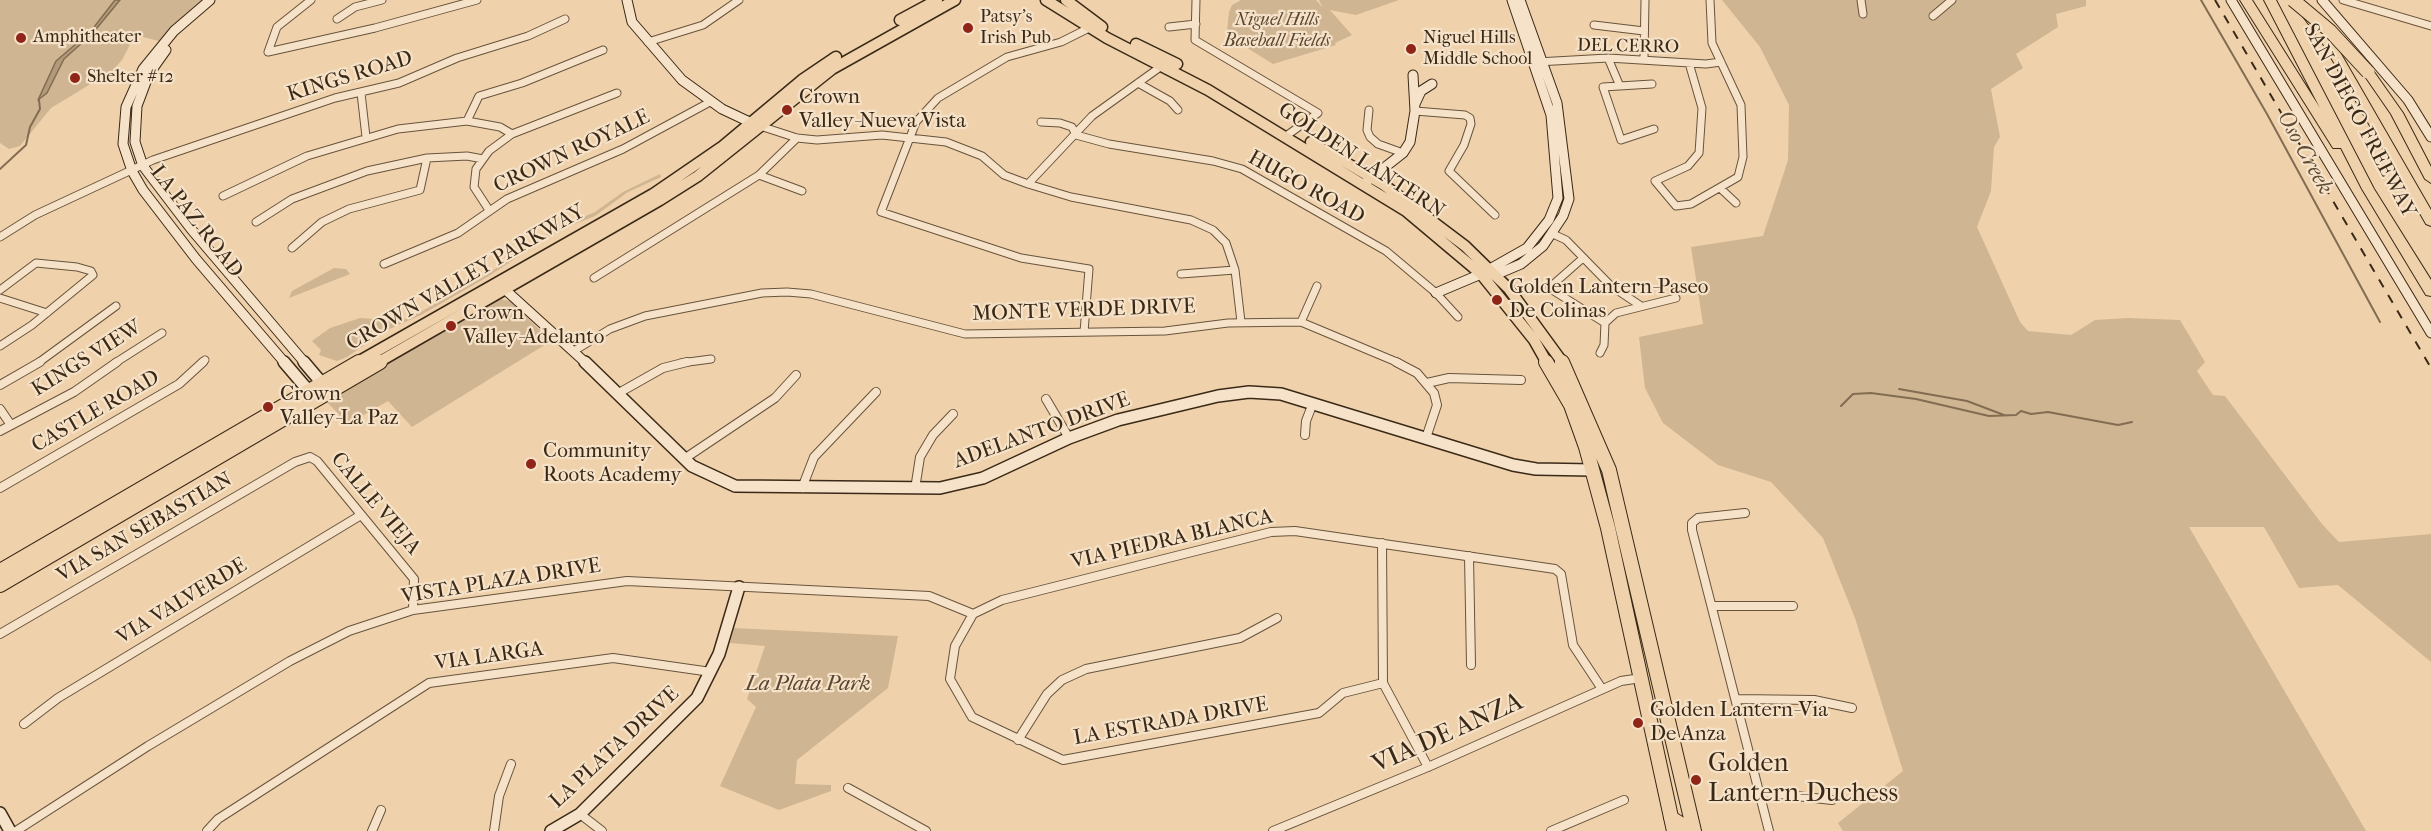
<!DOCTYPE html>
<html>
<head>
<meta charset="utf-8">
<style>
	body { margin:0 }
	canvas { display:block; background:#efd2ab }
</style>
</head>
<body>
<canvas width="2431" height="831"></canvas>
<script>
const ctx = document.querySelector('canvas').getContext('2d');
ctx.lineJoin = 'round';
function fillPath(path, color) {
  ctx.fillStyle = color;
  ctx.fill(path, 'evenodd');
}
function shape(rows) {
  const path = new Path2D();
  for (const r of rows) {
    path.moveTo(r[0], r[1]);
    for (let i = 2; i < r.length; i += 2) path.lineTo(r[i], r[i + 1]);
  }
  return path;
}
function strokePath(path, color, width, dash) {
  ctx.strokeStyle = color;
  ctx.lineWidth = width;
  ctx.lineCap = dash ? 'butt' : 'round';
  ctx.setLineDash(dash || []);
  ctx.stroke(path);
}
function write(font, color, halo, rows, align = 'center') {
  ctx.font = font + ' "IM FELL French Canon",serif';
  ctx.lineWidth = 4.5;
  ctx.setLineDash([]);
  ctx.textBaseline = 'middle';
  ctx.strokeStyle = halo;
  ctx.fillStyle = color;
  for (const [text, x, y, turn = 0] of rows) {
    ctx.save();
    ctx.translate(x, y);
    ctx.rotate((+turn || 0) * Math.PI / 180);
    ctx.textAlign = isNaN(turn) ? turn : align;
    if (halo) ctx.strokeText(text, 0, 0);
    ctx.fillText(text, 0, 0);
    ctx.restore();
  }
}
fillPath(shape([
	[0,0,204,0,159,41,135,35,122,60,112,71,51,108,20,146,9,149,0,143],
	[1241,0,1316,0,1323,8,1319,0,1399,0,1356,15,1330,10,1352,35,1335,43,1336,45,1273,64,1233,39,1227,31,1229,12,1232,5],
	[1722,0,2086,0,2086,6,2056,14,2058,27,2016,54,2023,68,1991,89,2000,137,1994,147,1991,191,1977,227,2020,322,2028,331,2071,335,2095,320,2128,318,2180,320,2205,362,2197,371,2213,395,2225,396,2322,524,2339,542,2431,534,2431,662,2338,585,2299,588,2264,527,2189,527,2366,831,1843,831,1838,823,1903,771,1855,618,1823,538,1771,482,1718,465,1663,423,1645,388,1639,337,1703,324,1691,247,1763,236,1788,160,1789,105,1760,47],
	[660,174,661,177,628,192,595,216,557,231,489,276,421,315,385,331,347,357,337,361,319,355,321,350,312,341,330,328,360,318,400,321,415,315,483,277,553,230,595,212,623,192],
	[334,268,346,269,350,274,289,298,292,291],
	[500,299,510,301,551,341,412,427,388,401,348,424,325,400],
	[734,628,898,636,888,688,797,760,795,784,831,785,831,791,779,810,720,786,756,707,747,699,765,646,730,643]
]), '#d0b592');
const water = shape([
	[115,0,120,0,92,34,64,59,47,93,38,100,56,61,91,31,115,0]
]);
fillPath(water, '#b29979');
strokePath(water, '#826c52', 1.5);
strokePath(shape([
	[2201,0,2267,114,2380,322],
	[0,169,26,145,30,127,40,109,39,100],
	[1899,389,1967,401,2004,415],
	[1841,406,1853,394,1871,393,1916,399,1989,416,2016,415,2021,411,2031,414,2048,412,2118,425,2132,422]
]), '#826c52', 2);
const streetFar1 = shape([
	[311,0,277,27,268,52,375,28,477,0],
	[1196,0,1195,40,1318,113,1286,136],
	[1861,0,1863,14],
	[2343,0,2431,26],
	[1933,16,1952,0],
	[337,19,355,7,382,0],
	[1594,25,1644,31],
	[1169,27,1196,24],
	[648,42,703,25,739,0],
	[1608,58,1619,84],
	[1644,59,1645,0],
	[1537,62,1608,58,1706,64,1721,62],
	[1689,63,1702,108,1699,153,1688,166,1655,181,1676,206,1691,204,1738,177,1743,157,1741,105,1712,43,1710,0],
	[1138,83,1170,101,1178,110],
	[1652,84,1603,87,1621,140,1654,129],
	[361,93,366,137],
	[1369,110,1367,130,1370,137,1378,144,1403,153],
	[1415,111,1465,115,1470,118,1471,124,1464,145,1449,171,1495,215],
	[467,121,479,96,522,83,603,50],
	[1041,122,1060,123,1072,127,1076,135,1109,144,1213,161,1242,169,1386,251,1436,293,1458,317],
	[760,126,797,138,817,140,882,135,946,142,982,156,1004,175,1028,184,1071,197,1191,220,1213,230,1226,243,1235,270,1241,322],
	[759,175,802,191],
	[1028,184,1092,116,1163,65],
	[1720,188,1736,203],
	[223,196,307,156,398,129,467,121,500,127,512,134],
	[489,210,474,187,476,169,489,151,512,134,617,93],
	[256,222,292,199,367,171,427,158,467,156,483,159],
	[1553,234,1566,240,1611,286,1641,306],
	[0,237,35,215,153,160,335,98,399,83,457,58,528,36,565,19],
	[292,248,322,222,349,209,420,190,427,158],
	[1583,258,1549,288,1605,323],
	[384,264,458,233,507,199,623,149,710,102],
	[1181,274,1235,270],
	[594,278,759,175,797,138],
	[0,290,36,263,77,267,91,271,93,275,32,325,0,346],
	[0,298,47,313],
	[1301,322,1317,286],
	[1084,332,1089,269,1021,258,881,212,916,122,938,98,1007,57,1061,42,1093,26],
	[574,351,610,329,645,316,762,293,787,292,811,294,965,334,1165,331,1228,323,1301,322,1399,363],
	[1600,353,1604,345,1605,323,1616,313,1676,298],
	[38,363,116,306],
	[115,363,162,333],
	[202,363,205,360],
	[681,363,711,359]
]);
const street = shape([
	[1396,362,1417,373,1434,393,1437,405,1426,438],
	[1427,383,1449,378,1521,380],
	[0,385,40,362],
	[617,394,663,368,687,362],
	[1046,399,1069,438],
	[0,409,11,425],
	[0,431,74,392,117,362],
	[1305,435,1306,421,1313,403],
	[684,459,775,398,796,375],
	[0,488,179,384,203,362],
	[802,488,814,457,876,392],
	[915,489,920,457,933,435,953,414],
	[1745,513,1698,518,1692,523,1692,530,1769,831],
	[1382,543,1383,683,1428,767],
	[1469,556,1471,665],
	[1712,606,1793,606],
	[973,614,1002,600,1271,532,1295,531,1555,569,1561,574,1573,645,1602,689],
	[973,614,955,646,950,679,972,717,1063,760,1319,713,1343,693,1383,683],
	[0,634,295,462,310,457,317,461,414,579,413,610],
	[1736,699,1814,700,1852,708],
	[24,724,58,698,361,515],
	[1018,740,1047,694,1062,680,1086,669,1240,638,1277,618],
	[848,788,926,831],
	[1761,792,1832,800],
	[580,814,602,831],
	[16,831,148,746,290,661,349,631,413,610,627,581,929,596,973,614],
	[207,831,218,819,429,683,613,658,711,672],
	[372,831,381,810],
	[494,831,499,796,511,764],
	[1273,831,1428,767,1621,681,1641,678],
	[1551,831,1624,800]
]);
const secondaryFar1 = shape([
	[210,0,174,31,143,69,126,107,123,144,132,171,143,190,196,259,285,363],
	[627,0,632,22,682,80,722,109,758,126],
	[2231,0,2431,333],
	[2322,0,2408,100,2431,137],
	[166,50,149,74,137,106,135,142,143,166,191,229,305,363],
	[1415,104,1421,91,1432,84],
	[1366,182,1403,153,1410,142,1415,111,1413,75],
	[1487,275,1495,275,1521,264,1543,246,1563,216,1569,199,1557,103,1520,0],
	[500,285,586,363],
	[1436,293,1481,274,1527,248,1549,220,1558,198,1551,115,1512,0]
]);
const secondary = shape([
	[284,362,313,396],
	[304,362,326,388],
	[585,362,692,466,735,486,940,488,983,478,1069,438,1118,420,1218,396,1249,392,1281,394,1513,465,1536,469,1592,470],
	[0,813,10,831],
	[551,831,580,814,697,698,719,654,739,587]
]);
const primaryFar1 = shape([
	[1046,0,1107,38,1208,90,1406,211,1481,274,1534,340,1547,363],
	[1066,0,1102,27],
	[900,20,937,0],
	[1136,44,1177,64],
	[1311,142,1384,185,1465,246,1509,289,1563,363],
	[356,363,653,194,723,146,802,80,836,57],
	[377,363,660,200,698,176,832,69,955,0]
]);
const primary = shape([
	[1546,362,1571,405,1586,447,1608,528,1674,831],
	[1562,362,1609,470,1694,831],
	[0,571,359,362],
	[0,585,380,362],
	[1671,818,1682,825,1684,831]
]);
const highway = shape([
	[2240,0,2252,0,2320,108,2264,0,2276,0,2374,189,2431,280,2431,296,2426,295,2362,189,2341,148,2333,148,2240,0],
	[2308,12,2312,13,2337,47,2431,210,2431,226,2426,224,2325,47,2302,15,2308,12],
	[2368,68,2372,69,2403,113,2431,167,2431,183,2425,179,2391,114,2362,72,2368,68]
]);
strokePath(streetFar1, '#68533c', 9);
strokePath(street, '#68533c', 10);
strokePath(secondaryFar1, '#3b2917', 11);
strokePath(secondary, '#3b2917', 14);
strokePath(primaryFar1, '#3b2917', 13);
strokePath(primary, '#3b2917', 16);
strokePath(highway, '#3b2917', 2);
strokePath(streetFar1, '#f5e2c8', 7);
strokePath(street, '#f5e2c8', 8);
strokePath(secondaryFar1, '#f5e2c8', 9);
strokePath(secondary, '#f5e2c8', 11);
strokePath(primaryFar1, '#efd2ab', 10);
strokePath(primary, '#efd2ab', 14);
fillPath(highway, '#efd2ab');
strokePath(shape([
	[2215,0,2431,368]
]), '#3b2917', 2, [9, 9]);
const highwayBridge = shape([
	[2293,0,2330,31,2368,72]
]);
strokePath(highwayBridge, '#3b2917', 15, []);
strokePath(highwayBridge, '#efd2ab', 13);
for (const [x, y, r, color] of [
	[968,28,6,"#8f2418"],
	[21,38,6,"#8f2418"],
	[1411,49,6,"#8f2418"],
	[75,78,6,"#8f2418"],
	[787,110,6,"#8f2418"],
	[1497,300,6,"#8f2418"],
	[451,326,6,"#8f2418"],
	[268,407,6,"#8f2418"],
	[531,464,6,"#8f2418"],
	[1638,723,6,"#8f2418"],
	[1696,780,6,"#8f2418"]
]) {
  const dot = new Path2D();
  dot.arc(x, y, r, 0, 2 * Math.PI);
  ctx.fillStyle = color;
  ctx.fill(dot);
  strokePath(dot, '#f5e2c8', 2);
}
write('18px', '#3b2917', '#f5e2c8', [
	["Patsy's",980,18],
	["Irish Pub",980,39],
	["Amphitheater",33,38],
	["Niguel Hills",1423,39],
	["Middle School",1423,60],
	["Shelter #12",87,78]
], 'left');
write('italic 18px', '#594530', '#f5e2c8', [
	["Niguel Hills",1277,21],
	["Baseball Fields",1277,42]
]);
write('18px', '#3b2917', '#f5e2c8', [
	["DEL CERRO",1628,47,1]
]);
write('21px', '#3b2917', '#f5e2c8', [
	["KINGS ROAD",350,77,-17],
	["SAN DIEGO FREEWAY",2359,121,62],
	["CROWN ROYALE",572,152,-25],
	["GOLDEN LANTERN",1361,161,33],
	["HUGO ROAD",1306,188,29],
	["LA PAZ ROAD",196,222,52],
	["CROWN VALLEY PARKWAY",466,278,-30],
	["MONTE VERDE DRIVE",1084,311,-2],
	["KINGS VIEW",87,359,-32],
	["CASTLE ROAD",96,412,-30],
	["ADELANTO DRIVE",1042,431,-20],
	["CALLE VIEJA",375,504,50],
	["VIA SAN SEBASTIAN",145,528,-30],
	["VIA PIEDRA BLANCA",1172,540,-13],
	["VISTA PLAZA DRIVE",501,582,-9],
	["VIA VALVERDE",182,602,-31],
	["VIA LARGA",489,657,-8],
	["LA ESTRADA DRIVE",1171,722,-10],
	["LA PLATA DRIVE",615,748,-43]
]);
write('21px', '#3b2917', '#f5e2c8', [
	["Crown",799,98],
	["Valley-Nueva Vista",799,122],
	["Golden Lantern-Paseo",1509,288],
	["De Colinas",1509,312],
	["Crown",463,314],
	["Valley-Adelanto",463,338],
	["Crown",280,395],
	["Valley-La Paz",280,419],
	["Community",543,452],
	["Roots Academy",543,476],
	["Golden Lantern-Via",1650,711],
	["De Anza",1650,735]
], 'left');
write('italic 21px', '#594530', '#f5e2c8', [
	["La Plata Park",808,685]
]);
write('italic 22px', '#5f4b34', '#f5e2c8', [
	["Oso Creek",2304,153,61]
]);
write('26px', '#3b2917', '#f5e2c8', [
	["VIA DE ANZA",1448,734,-24]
]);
write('26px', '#3b2917', '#f5e2c8', [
	["Golden",1708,765],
	["Lantern-Duchess",1708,795]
], 'left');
</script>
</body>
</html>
